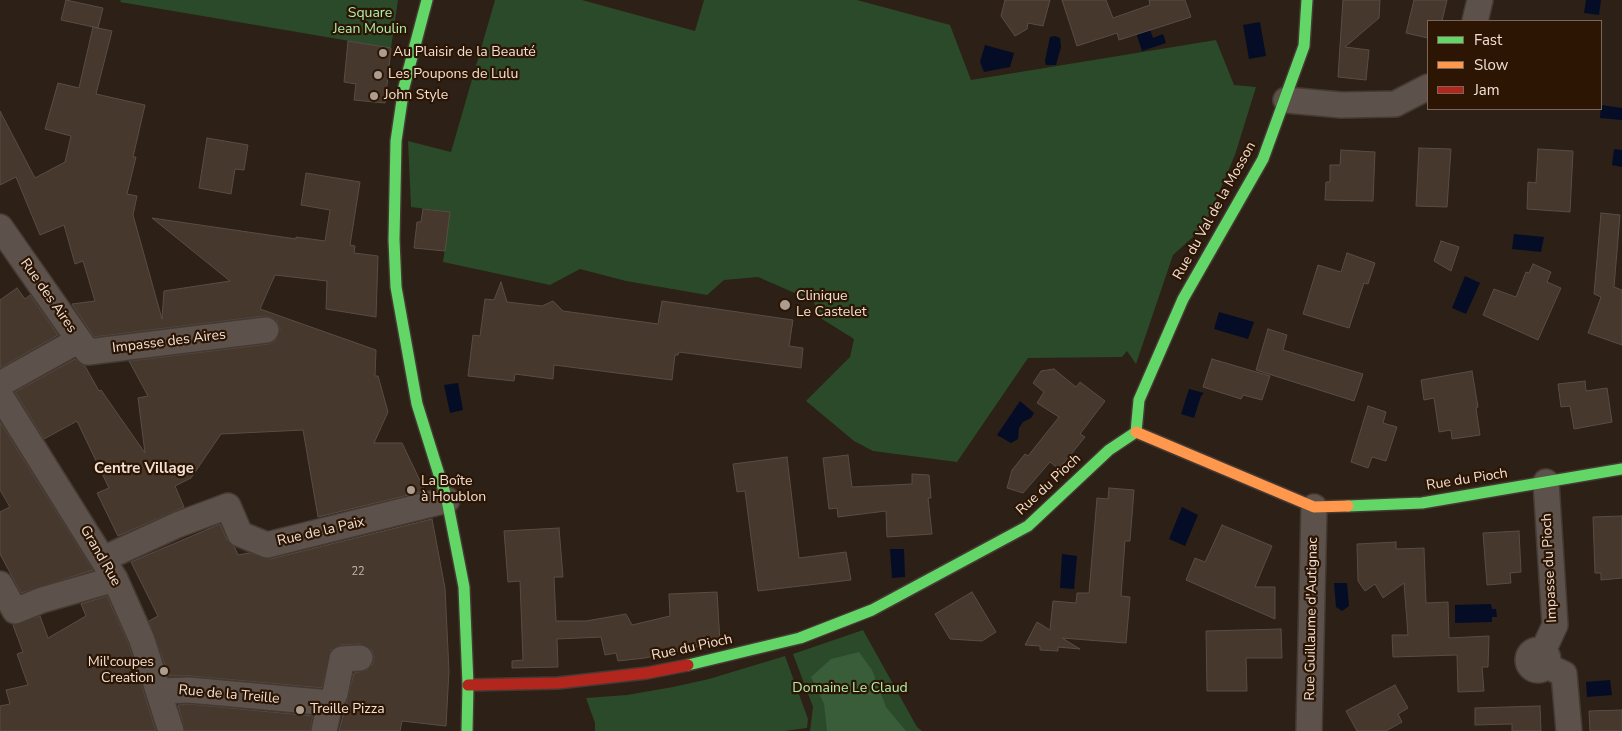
<!DOCTYPE html>
<html>
<head>
<meta charset="utf-8">
<style>
	body { margin:0 }
	#map { position:relative; width:1622px; height:731px; overflow:hidden; background:#2d2016; font-family:"Nunito Sans",sans-serif }
	canvas { display:block }
	.legend { position:absolute; left:1427px; top:20px; width:175px; height:90px; box-sizing:border-box; background:#2c1503; border:1px solid #7b6657; margin:0; padding:6px 9px; list-style:none; font-size:15px; color:#f1e0d5 }
	.legend li { display:flex; align-items:center; gap:10px; height:25px }
	.legend b { width:25px; border:1px solid #7b6657 }
</style>
</head>
<body>
<div id="map">
<canvas width="1622" height="731"></canvas>
<ul class="legend">
<li><b style="height:6px;background:#63d668"></b>Fast</li>
<li><b style="height:6px;background:#ff974d"></b>Slow</li>
<li><b style="height:6px;background:#b3261e"></b>Jam</li>
</ul>
</div>
<script>
const ctx = document.querySelector('canvas').getContext('2d');
ctx.lineJoin = 'round';
function fillPath(path, color) {
  ctx.fillStyle = color;
  ctx.fill(path, 'evenodd');
}
function shape(rows) {
  const path = new Path2D();
  for (const r of rows) {
    if (r.length === 3) {
      path.moveTo(r[0] + r[2], r[1]);
      path.arc(r[0], r[1], r[2], 0, 2 * Math.PI);
      continue;
    }
    path.moveTo(r[0], r[1]);
    for (let i = 2; i < r.length; i += 2) path.lineTo(r[i], r[i + 1]);
  }
  return path;
}
function strokePath(path, color, width, dash) {
  ctx.strokeStyle = color;
  ctx.lineWidth = width;
  ctx.lineCap = dash ? 'butt' : 'round';
  ctx.setLineDash(dash || []);
  ctx.stroke(path);
}
function write(font, color, halo, rows, align = 'center') {
  ctx.font = font + ' "Nunito Sans",sans-serif';
  ctx.lineWidth = 4.5;
  ctx.setLineDash([]);
  ctx.textBaseline = 'middle';
  ctx.strokeStyle = halo;
  ctx.fillStyle = color;
  for (const [text, x, y, turn = 0] of rows) {
    ctx.save();
    ctx.translate(x, y);
    ctx.rotate((+turn || 0) * Math.PI / 180);
    ctx.textAlign = isNaN(turn) ? turn : align;
    if (halo) ctx.strokeText(text, 0, 0);
    ctx.fillText(text, 0, 0);
    ctx.restore();
  }
}
fillPath(shape([
	[121,0,398,0,391,48,120,2],
	[495,0,582,0,695,31,704,0,857,0,950,25,971,80,1216,40,1234,85,1256,87,1235,155,1204,227,1173,255,1136,364,1127,351,1122,357,1028,358,957,462,873,451,854,441,806,401,850,357,854,339,822,319,813,301,758,277,724,280,707,295,626,281,580,269,550,285,443,262,450,212,411,207,408,141,451,152],
	[863,630,917,727,922,731,810,731,813,707,793,654],
	[785,656,808,719,807,728,785,731,595,731,595,723,586,698,627,695,673,687,709,679]
]), '#2a4a2a');
fillPath(shape([
	[859,652,872,670,886,707,906,731,827,731,824,704,811,677,831,659]
]), '#385d38');
fillPath(shape([
	[1586,0,1601,0,1599,15,1584,13],
	[1145,16,1153,38,1163,34,1166,43,1142,51,1132,20],
	[1260,22,1266,56,1249,59,1243,25],
	[1055,36,1060,38,1061,47,1056,65,1046,65,1045,61,1050,37],
	[985,45,1014,53,1010,67,984,72,980,62],
	[1601,105,1622,108,1622,120,1600,118],
	[1614,149,1622,150,1622,167,1612,165],
	[1514,234,1544,237,1541,252,1512,249],
	[1465,276,1480,283,1466,314,1452,308],
	[1219,312,1254,322,1248,339,1214,329],
	[458,383,463,410,450,413,444,385],
	[1189,389,1204,393,1201,396,1194,418,1181,414],
	[1020,401,1034,413,1031,418,1023,422,1019,428,1018,439,1011,443,997,435],
	[1182,507,1198,515,1185,546,1169,539],
	[890,549,904,549,905,577,892,578],
	[1062,554,1077,556,1074,589,1060,588],
	[1334,583,1347,583,1349,606,1342,611,1336,607],
	[1491,604,1492,609,1496,609,1497,617,1492,617,1492,622,1455,623,1455,605],
	[1610,680,1612,695,1587,697,1586,682]
]), '#040d25');
const building = shape([
	[66,0,103,8,98,28,61,20,66,0],
	[1005,0,1050,0,1043,26,1028,23,1027,29,1015,36,1001,16,1005,0],
	[1062,0,1106,0,1113,18,1150,5,1149,0,1185,0,1191,17,1119,40,1117,33,1077,46,1062,0],
	[1343,0,1380,0,1379,18,1345,47,1369,50,1366,80,1338,77,1343,0],
	[1414,0,1447,0,1442,21,1428,21,1428,38,1406,33,1414,0],
	[93,27,112,31,96,94,145,105,133,157,136,157,127,194,137,196,133,215,162,319,164,291,230,281,152,218,296,239,296,237,325,241,330,210,301,205,306,173,360,182,350,245,355,246,354,253,378,256,376,317,326,309,327,281,275,275,260,309,376,350,375,376,378,376,388,412,374,443,402,443,425,491,318,517,303,430,221,434,191,478,175,486,184,507,118,536,97,493,109,488,77,421,44,439,15,392,75,359,85,366,99,391,101,390,145,453,138,398,148,396,129,361,268,344,275,341,280,329,277,321,271,317,264,316,94,337,72,304,95,301,83,261,75,264,64,225,40,235,16,177,0,185,0,111,35,178,65,162,71,136,45,129,58,83,79,88,93,27],
	[348,41,391,48,385,103,354,100,356,84,344,82,348,41],
	[207,138,248,145,244,170,235,169,231,194,199,188,207,138],
	[1419,148,1451,149,1447,207,1416,206,1419,148],
	[1538,149,1573,151,1570,212,1527,209,1528,182,1536,183,1538,149],
	[1341,150,1375,152,1373,201,1325,200,1326,182,1330,182,1330,165,1340,165,1341,150],
	[423,209,450,212,445,251,414,248,417,222,421,222,423,209],
	[1601,213,1620,215,1614,287,1622,290,1622,345,1588,333,1601,297,1594,294,1601,213],
	[1441,241,1459,247,1451,271,1434,261,1441,241],
	[1347,253,1375,263,1368,284,1364,283,1349,328,1303,314,1318,265,1341,272,1347,253],
	[1533,264,1551,272,1547,282,1561,288,1538,340,1483,315,1494,289,1516,297,1526,272,1529,273,1533,264],
	[501,282,507,302,542,306,553,301,563,311,658,324,662,301,793,320,789,346,803,348,801,368,679,352,678,355,675,355,672,380,554,365,553,379,515,374,514,381,468,376,473,335,480,336,485,299,494,300,501,282],
	[17,288,25,299,30,295,58,335,0,368,0,300,17,288],
	[1268,329,1287,335,1283,350,1363,374,1354,401,1256,370,1268,329],
	[1212,359,1270,376,1262,400,1243,395,1241,399,1203,387,1212,359],
	[1054,369,1076,387,1080,382,1105,401,1080,434,1085,437,1059,469,1050,462,1023,493,1007,488,1012,470,1025,454,1028,456,1059,417,1037,403,1044,392,1033,383,1041,371,1054,369],
	[1472,371,1478,407,1476,408,1480,435,1452,439,1451,430,1439,432,1434,398,1424,400,1421,380,1472,371],
	[1585,381,1586,391,1607,388,1612,422,1574,429,1570,406,1561,407,1558,384,1585,381],
	[1368,406,1386,412,1383,423,1397,427,1386,461,1372,457,1368,468,1351,462,1368,406],
	[0,422,93,570,21,593,0,554,0,512,10,507,0,490,0,422],
	[848,455,852,487,912,484,912,474,929,475,931,498,928,498,932,534,887,537,886,511,838,517,837,508,829,509,823,458,848,455],
	[787,457,799,558,846,552,851,580,758,591,745,491,737,492,733,464,787,457],
	[1109,488,1134,490,1130,541,1125,541,1121,596,1130,597,1126,643,1062,638,1080,649,1058,647,1058,651,1040,650,1040,646,1025,645,1037,622,1050,630,1053,601,1076,603,1077,593,1089,593,1097,498,1108,499,1109,488],
	[1622,516,1622,578,1601,580,1601,573,1595,573,1593,517,1622,516],
	[432,519,445,588,449,671,446,726,402,721,400,731,339,731,354,673,367,670,373,664,374,657,372,650,360,644,341,645,331,650,322,688,190,676,169,676,149,621,158,616,131,562,220,524,227,540,235,548,238,555,249,553,270,559,432,519],
	[1222,525,1272,546,1255,587,1275,587,1275,619,1186,580,1195,558,1205,562,1222,525],
	[559,528,563,577,554,577,556,621,586,621,626,614,632,625,670,616,669,594,717,592,720,642,645,658,618,661,616,653,605,655,601,637,557,639,558,667,512,668,512,661,523,660,520,581,508,582,504,531,559,528],
	[1519,531,1521,572,1510,573,1511,583,1487,585,1483,533,1519,531],
	[1396,542,1396,549,1424,548,1426,603,1448,602,1449,638,1489,636,1488,667,1482,667,1484,691,1458,692,1457,655,1393,657,1392,635,1408,635,1404,583,1383,598,1375,584,1365,591,1358,581,1357,544,1396,542],
	[972,592,996,632,982,641,950,639,935,614,972,592],
	[107,596,129,645,156,731,0,731,0,706,10,704,6,690,28,685,17,654,23,652,13,625,40,616,48,638,86,616,81,604,107,596],
	[1281,629,1282,658,1246,658,1247,691,1207,691,1206,631,1281,629],
	[1395,685,1408,708,1398,714,1402,722,1386,731,1357,731,1346,711,1395,685],
	[189,704,313,716,310,731,185,731,178,705,189,704],
	[1540,706,1541,731,1512,731,1512,724,1475,725,1475,708,1540,706],
	[1622,710,1622,731,1590,731,1589,711,1622,710]
]);
fillPath(building, '#46382c');
strokePath(building, '#584d45', 1);
const street = shape([
	[1475,21,1480,0],
	[1286,100,1341,105,1395,104,1428,87],
	[0,227,79,340,0,384],
	[79,340,88,352,266,330],
	[0,395,115,579,142,640,171,731],
	[103,559,177,525,228,506,240,534,267,545,447,500],
	[0,584,15,611,42,600,115,579],
	[1538,660,10],
	[1543,651,1555,625,1546,482],
	[1547,666,1564,674,1569,731],
	[159,691,189,690,330,703,324,731],
	[330,703,335,694,342,659,360,658],
	[1309,731,1314,507]
]);
const fast = shape([
	[427,0,404,87,396,141,394,240,396,287,417,404,447,500,464,587,468,685,467,731],
	[1136,432,1139,400,1183,299,1263,159,1304,46,1307,0],
	[1348,506,1422,503,1622,469],
	[688,665,800,638,872,610,1028,526,1109,450,1136,432]
]);
const slow = shape([
	[1136,432,1314,507,1348,506]
]);
const jam = shape([
	[468,685,558,683,647,673,688,665]
]);
strokePath(street, '#453a33', 28);
strokePath(fast, '#453a33', 14);
strokePath(slow, '#453a33', 14);
strokePath(jam, '#453a33', 14);
strokePath(street, '#5c524b', 25);
strokePath(fast, '#63d668', 11);
strokePath(slow, '#ff974d', 11);
strokePath(jam, '#b3261e', 11);
for (const [x, y, r, color] of [
	[383,53,5,"#ac9d92"],
	[378,75,5,"#ac9d92"],
	[374,96,5,"#ac9d92"],
	[785,305,6,"#ac9d92"],
	[411,490,5,"#ac9d92"],
	[164,671,5,"#ac9d92"],
	[300,710,5,"#ac9d92"]
]) {
  const dot = new Path2D();
  dot.arc(x, y, r, 0, 2 * Math.PI);
  ctx.fillStyle = color;
  ctx.fill(dot);
  strokePath(dot, '#2c1503', 2);
}
write('11px', '#c6b6ab', null, [
	["22",358,572]
]);
write('14px', '#adf1b0', '#2c1503', [
	["Square",370,14],
	["Jean Moulin",370,30],
	["Domaine Le Claud",850,689]
]);
write('14px', '#f1e0d5', '#2c1503', [
	["Au Plaisir de la Beauté",393,53],
	["Les Poupons de Lulu",388,75],
	["John Style",384,96],
	["Clinique",796,297],
	["Le Castelet",796,313],
	["La Boîte",421,482],
	["à Houblon",421,498],
	["Mil'coupes",154,663,"right"],
	["Creation",154,679,"right"],
	["Treille Pizza",310,710]
], 'left');
write('14px', '#f1e0d5', '#2c1503', [
	["Rue du Val de la Mosson",1215,211,-61],
	["Rue des Aires",48,296,55],
	["Impasse des Aires",169,342,-7],
	["Rue du Pioch",1467,480,-9],
	["Rue du Pioch",1049,485,-43],
	["Rue de la Paix",321,532,-13],
	["Grand Rue",100,556,60],
	["Impasse du Pioch",1550,568,-93],
	["Rue Guillaume d'Autignac",1312,619,-89],
	["Rue du Pioch",692,648,-12],
	["Rue de la Treille",229,695,5]
]);
write('bold 15px', '#f1e0d5', '#2c1503', [
	["Centre Village",144,469]
]);
</script>
</body>
</html>
